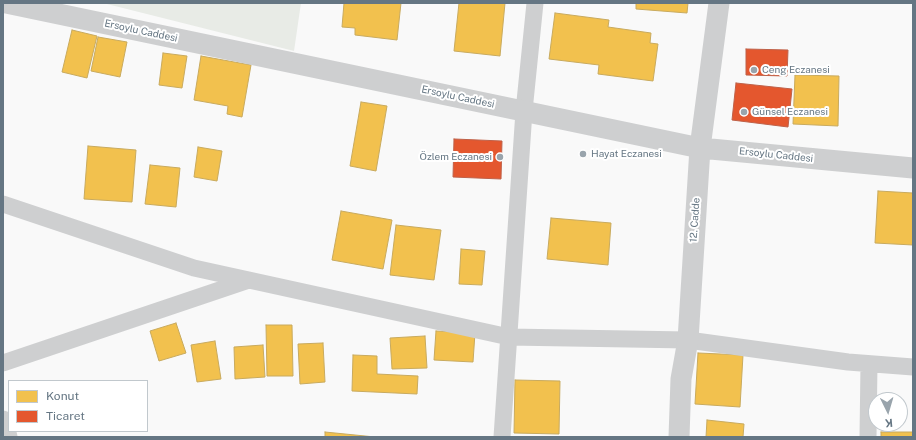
<!DOCTYPE html>
<html>
<head>
<meta charset="utf-8">
<style>
	body { margin:0 }
	#map { position:relative; width:916px; height:440px; overflow:hidden; background:#f9f9f9; font-family:"Public Sans",sans-serif }
	canvas { display:block }
	.frame { position:absolute; inset:0; border:4px solid #657683; pointer-events:none }
	.legend { position:absolute; left:8px; top:380px; width:140px; height:52px; box-sizing:border-box; background:#fff; border:1px solid #c1c8cd; margin:0; padding:5px 7px; list-style:none; font-size:12px; color:#657683 }
	.legend li { display:flex; align-items:center; gap:8px; height:20px }
	.legend b { width:20px; border:1px solid #c1c8cd }
	.north { position:absolute; left:868px; top:392px; width:40px; height:40px; box-sizing:border-box; background:#fff; border:1px solid #c1c8cd; border-radius:50%; rotate:175deg; font-size:11px; font-weight:700; line-height:16px; text-align:center; color:#657683 }
	.north::after { content:''; display:block; margin:auto; width:14px; height:18px; background:#99a4ac; clip-path:polygon(50% 0,100% 100%,50% 72%,0 100%) }
</style>
</head>
<body>
<div id="map">
<canvas width="916" height="440"></canvas>
<div class="frame"></div>
<ul class="legend">
<li><b style="height:11px;background:#f2c14e"></b>Konut</li>
<li><b style="height:11px;background:#e4572e"></b>Ticaret</li>
</ul>
<div class="north">K</div>
</div>
<script>
const ctx = document.querySelector('canvas').getContext('2d');
ctx.lineJoin = 'round';
function fillPath(path, color) {
  ctx.fillStyle = color;
  ctx.fill(path, 'evenodd');
}
function shape(rows) {
  const path = new Path2D();
  for (const r of rows) {
    path.moveTo(r[0], r[1]);
    for (let i = 2; i < r.length; i += 2) path.lineTo(r[i], r[i + 1]);
  }
  return path;
}
function strokePath(path, color, width, dash) {
  ctx.strokeStyle = color;
  ctx.lineWidth = width;
  ctx.lineCap = dash ? 'butt' : 'round';
  ctx.setLineDash(dash || []);
  ctx.stroke(path);
}
function write(font, color, halo, rows, align = 'center') {
  ctx.font = font + ' "Public Sans",sans-serif';
  ctx.lineWidth = 4;
  ctx.setLineDash([]);
  ctx.textBaseline = 'middle';
  ctx.strokeStyle = halo;
  ctx.fillStyle = color;
  for (const [text, x, y, turn = 0] of rows) {
    ctx.save();
    ctx.translate(x, y);
    ctx.rotate((+turn || 0) * Math.PI / 180);
    ctx.textAlign = isNaN(turn) ? turn : align;
    if (halo) ctx.strokeText(text, 0, 0);
    ctx.fillText(text, 0, 0);
    ctx.restore();
  }
}
fillPath(shape([
	[103,3,301,3,294,51]
]), '#e8ebe6');
const homes = shape([
	[344,3,401,3,397,40,355,35,355,28,342,27,344,3],
	[459,3,505,3,500,56,454,51,459,3],
	[636,3,688,3,687,13,636,9,636,3],
	[555,13,609,20,608,27,651,33,650,43,658,44,653,81,598,74,599,65,549,59,555,13],
	[72,30,97,36,87,78,62,72,72,30],
	[98,37,127,42,120,77,91,71,98,37],
	[163,53,187,56,182,88,159,85,163,53],
	[201,56,251,65,242,117,227,114,228,106,194,100,201,56],
	[795,75,839,76,838,126,793,124,795,75],
	[361,102,387,106,376,171,350,166,361,102],
	[88,146,136,150,132,202,84,199,88,146],
	[198,147,222,151,217,181,194,177,198,147],
	[150,165,180,168,176,207,145,204,150,165],
	[878,191,913,193,913,245,875,243,878,191],
	[341,211,392,220,383,269,332,260,341,211],
	[551,218,611,223,608,265,547,259,551,218],
	[396,225,441,230,434,280,390,275,396,225],
	[461,249,485,251,482,285,459,284,461,249],
	[176,323,186,353,159,361,150,331,176,323],
	[266,325,292,325,293,376,267,376,266,325],
	[436,331,475,333,473,362,434,360,436,331],
	[425,336,427,368,392,369,390,338,425,336],
	[215,341,221,379,197,382,191,345,215,341],
	[323,343,325,382,300,384,298,344,323,343],
	[263,345,265,377,235,379,234,347,263,345],
	[698,353,743,355,740,407,695,404,698,353],
	[353,355,377,356,377,374,418,376,417,394,352,391,353,355],
	[515,380,560,381,559,434,514,433,515,380],
	[707,420,744,424,743,437,706,437,707,420],
	[325,432,375,437,325,437,325,432],
	[881,432,913,432,913,437,881,437,881,432]
]);
fillPath(homes, '#f2c14e');
strokePath(homes, '#c8aa5e', 1);
const shops = shape([
	[746,49,788,50,787,76,746,75,746,49],
	[736,83,792,89,788,127,732,120,736,83],
	[454,139,502,141,501,179,453,177,454,139]
]);
fillPath(shops, '#e4572e');
strokePath(shops, '#be6048', 1);
strokePath(shape([
	[3,204,194,268,509,337,688,340,848,362,913,367],
	[3,363,249,280],
	[502,437,524,111,535,3],
	[868,437,869,364]
]), '#cecfd0', 17);
strokePath(shape([
	[6,3,700,148,913,168],
	[3,421,7,437],
	[679,437,681,379,688,340,700,148,719,3]
]), '#cecfd0', 21);
for (const [x, y, r, color] of [
	[754,70,4,"#99a4ac"],
	[744,112,4,"#99a4ac"],
	[583,154,4,"#99a4ac"],
	[500,157,4,"#99a4ac"]
]) {
  const dot = new Path2D();
  dot.arc(x, y, r, 0, 2 * Math.PI);
  ctx.fillStyle = color;
  ctx.fill(dot);
  strokePath(dot, '#fff', 1.5);
}
write('10px', '#657683', '#fff', [
	["Ersoylu Caddesi",141,31,12],
	["Ersoylu Caddesi",458,97,12],
	["Ersoylu Caddesi",776,155,6],
	["12. Cadde",695,220,-86]
]);
write('10px', '#657683', '#fff', [
	["Ceng Eczanesi",762,70],
	["Günsel Eczanesi",752,112],
	["Hayat Eczanesi",591,154],
	["Özlem Eczanesi",492,157,"right"]
], 'left');
</script>
</body>
</html>
